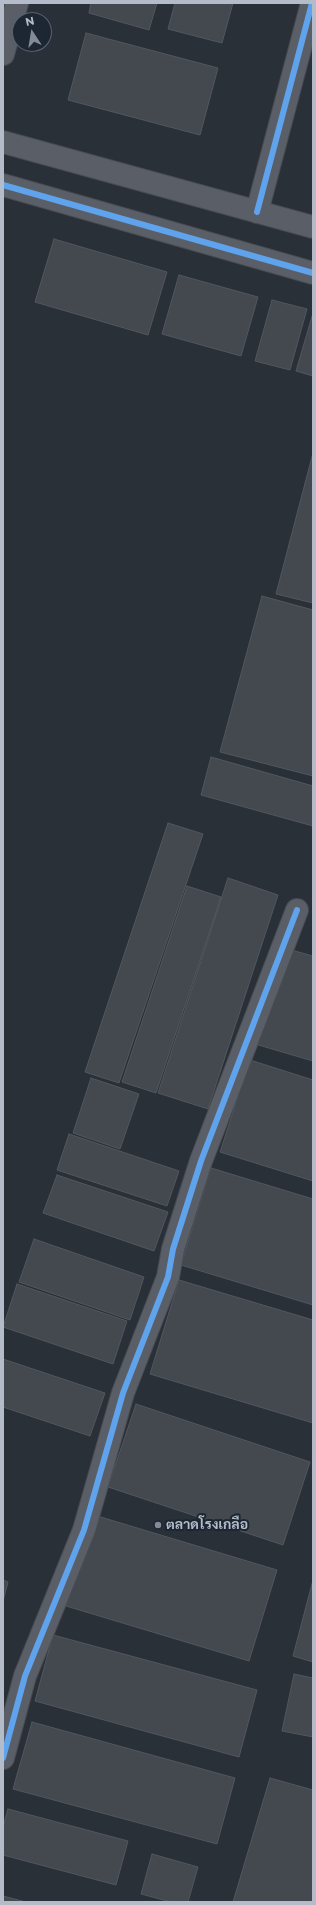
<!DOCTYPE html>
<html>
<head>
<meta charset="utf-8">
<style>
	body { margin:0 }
	#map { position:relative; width:316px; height:1905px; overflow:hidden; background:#2a3038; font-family:Montserrat,sans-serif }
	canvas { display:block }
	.frame { position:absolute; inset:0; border:4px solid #b4bcc9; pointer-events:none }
	.north { position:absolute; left:12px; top:12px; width:40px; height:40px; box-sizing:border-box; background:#1d2633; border:1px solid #59626f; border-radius:50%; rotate:348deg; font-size:11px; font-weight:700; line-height:16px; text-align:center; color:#b4bcc9 }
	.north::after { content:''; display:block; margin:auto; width:14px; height:18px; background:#848b96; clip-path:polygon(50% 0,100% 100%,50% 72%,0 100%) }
</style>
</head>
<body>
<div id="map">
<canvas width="316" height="1905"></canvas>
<div class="frame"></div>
<div class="north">N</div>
</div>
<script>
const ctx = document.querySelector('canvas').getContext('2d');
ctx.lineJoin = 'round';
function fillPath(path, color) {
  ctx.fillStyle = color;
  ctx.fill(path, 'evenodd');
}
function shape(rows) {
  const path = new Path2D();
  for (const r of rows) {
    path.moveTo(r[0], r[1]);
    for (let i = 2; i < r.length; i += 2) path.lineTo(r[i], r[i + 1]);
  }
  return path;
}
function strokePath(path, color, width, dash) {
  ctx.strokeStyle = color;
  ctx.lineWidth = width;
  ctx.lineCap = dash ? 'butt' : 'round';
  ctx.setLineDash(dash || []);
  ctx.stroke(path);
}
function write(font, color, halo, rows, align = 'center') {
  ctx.font = font + ' Montserrat,Sarabun,sans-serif';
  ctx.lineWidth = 4;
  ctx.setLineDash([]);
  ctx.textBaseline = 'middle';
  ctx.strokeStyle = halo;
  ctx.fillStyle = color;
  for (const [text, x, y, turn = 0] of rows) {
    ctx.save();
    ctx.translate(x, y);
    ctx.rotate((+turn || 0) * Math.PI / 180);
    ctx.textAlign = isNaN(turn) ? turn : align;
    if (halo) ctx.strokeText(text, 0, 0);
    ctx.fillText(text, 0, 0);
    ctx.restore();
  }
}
const building = shape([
	[91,3,157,3,149,30,89,13,91,3],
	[175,3,233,3,222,43,168,29,175,3],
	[86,33,218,68,200,135,68,100,86,33],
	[54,239,167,272,148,335,35,302,54,239],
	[179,275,258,297,241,356,162,334,179,275],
	[272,300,307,309,290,370,255,361,272,300],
	[313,313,313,376,296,371,313,313],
	[313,453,313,603,276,594,313,453],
	[262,596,313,610,313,776,220,752,262,596],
	[211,757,313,786,313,826,201,795,211,757],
	[168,823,203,834,119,1083,85,1072,168,823],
	[228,878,278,895,208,1109,158,1093,228,878],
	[187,886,221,897,156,1093,122,1082,187,886],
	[284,948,313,956,313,1061,255,1044,284,948],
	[250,1060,313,1080,313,1181,220,1152,250,1060],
	[91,1078,139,1094,120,1149,73,1133,91,1078],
	[69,1134,179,1171,167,1206,57,1170,69,1134],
	[211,1168,313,1199,313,1305,181,1265,211,1168],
	[57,1175,168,1212,154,1251,43,1213,57,1175],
	[34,1239,144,1277,130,1320,19,1282,34,1239],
	[179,1280,313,1320,313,1423,150,1374,179,1280],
	[17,1284,127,1321,113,1364,3,1327,17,1284],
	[3,1359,105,1393,90,1436,3,1407,3,1359],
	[136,1404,310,1462,283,1545,108,1487,136,1404],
	[94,1515,277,1570,249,1661,66,1606,94,1515],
	[3,1580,8,1582,3,1601,3,1580],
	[313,1580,313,1662,293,1656,313,1580],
	[53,1635,257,1690,239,1757,35,1701,53,1635],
	[294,1674,313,1678,313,1737,282,1731,294,1674],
	[32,1722,235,1778,217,1844,13,1789,32,1722],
	[270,1778,313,1790,313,1902,233,1902,270,1778],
	[8,1809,128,1841,116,1885,3,1855,3,1827,8,1809],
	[152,1854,198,1867,188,1902,171,1902,141,1894,152,1854],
	[3,1896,26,1902,3,1902,3,1896]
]);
fillPath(building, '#444950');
strokePath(building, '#52575f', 1);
const minor = shape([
	[3,54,17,3],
	[3,142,313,227],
	[3,185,313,273],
	[257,212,312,3],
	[3,1758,25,1676,84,1530,123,1393,168,1277,173,1249,201,1161,297,910]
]);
strokePath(minor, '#484c53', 24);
strokePath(minor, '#5a5e66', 22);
strokePath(shape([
	[3,185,313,273],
	[257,212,312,3],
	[3,1758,25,1676,84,1530,123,1393,168,1277,173,1249,201,1161,297,910]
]), '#60a3ed', 6);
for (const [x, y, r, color] of [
	[158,1525,4,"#848b96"]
]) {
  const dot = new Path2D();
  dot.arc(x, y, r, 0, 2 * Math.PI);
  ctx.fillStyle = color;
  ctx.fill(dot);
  strokePath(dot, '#1d2633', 1.5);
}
write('bold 14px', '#b4bcc9', '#1d2633', [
	["ตลาดโรงเกลือ",166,1525]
], 'left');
</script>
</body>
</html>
